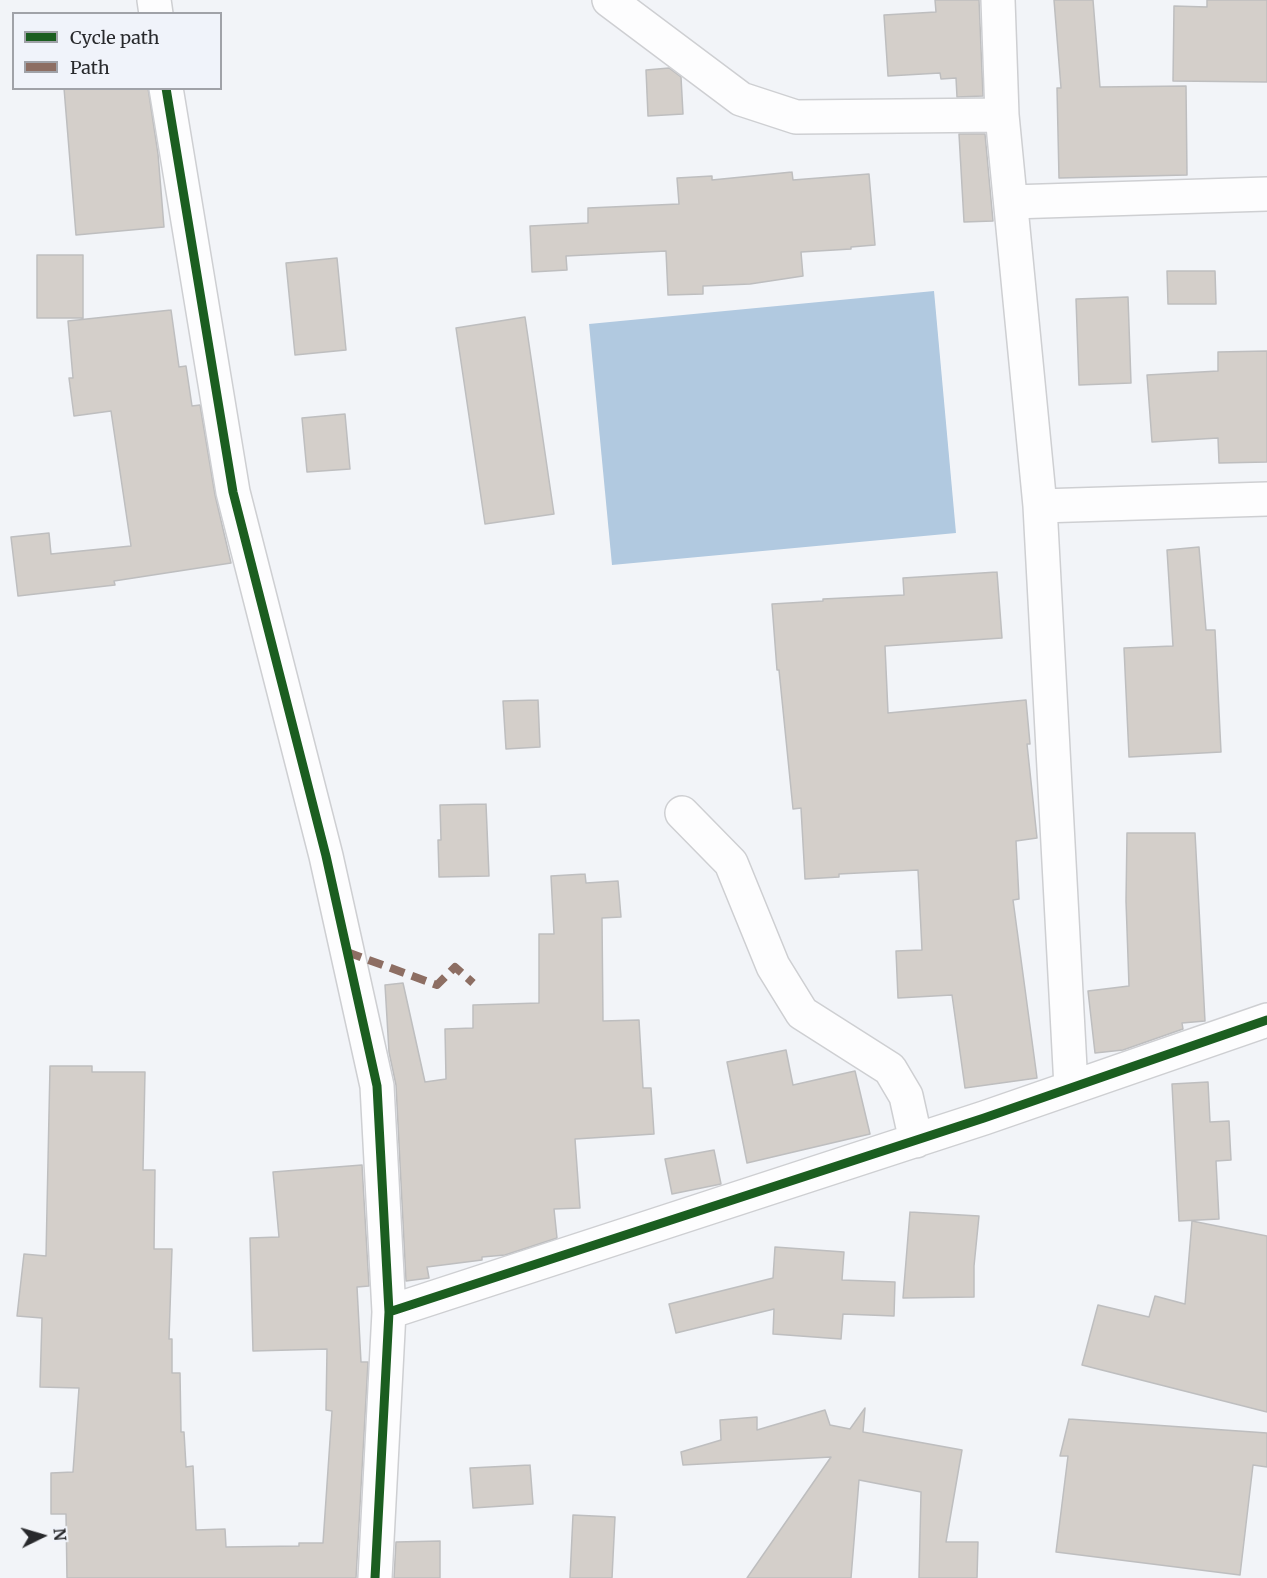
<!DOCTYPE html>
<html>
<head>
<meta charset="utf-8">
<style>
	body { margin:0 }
	#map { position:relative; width:1267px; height:1578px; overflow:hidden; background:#f2f4f8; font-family:Merriweather,serif }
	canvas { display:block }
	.legend { position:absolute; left:12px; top:12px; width:210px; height:78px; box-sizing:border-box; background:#f0f3fa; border:2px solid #a0a2a8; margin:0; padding:8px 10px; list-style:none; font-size:18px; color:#28292c }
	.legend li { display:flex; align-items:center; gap:12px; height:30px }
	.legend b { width:30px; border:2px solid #a0a2a8 }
	.north { position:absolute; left:12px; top:1506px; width:60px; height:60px; -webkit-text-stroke:4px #f0f3fa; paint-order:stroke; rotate:85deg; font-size:16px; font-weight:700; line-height:24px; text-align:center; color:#28292c }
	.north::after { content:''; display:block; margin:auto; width:21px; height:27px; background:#28292c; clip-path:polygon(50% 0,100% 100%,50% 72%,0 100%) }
</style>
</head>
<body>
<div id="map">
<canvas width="1267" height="1578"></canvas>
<ul class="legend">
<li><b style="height:8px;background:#1b5e20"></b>Cycle path</li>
<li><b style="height:8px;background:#8d6e63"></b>Path</li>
</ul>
<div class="north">N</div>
</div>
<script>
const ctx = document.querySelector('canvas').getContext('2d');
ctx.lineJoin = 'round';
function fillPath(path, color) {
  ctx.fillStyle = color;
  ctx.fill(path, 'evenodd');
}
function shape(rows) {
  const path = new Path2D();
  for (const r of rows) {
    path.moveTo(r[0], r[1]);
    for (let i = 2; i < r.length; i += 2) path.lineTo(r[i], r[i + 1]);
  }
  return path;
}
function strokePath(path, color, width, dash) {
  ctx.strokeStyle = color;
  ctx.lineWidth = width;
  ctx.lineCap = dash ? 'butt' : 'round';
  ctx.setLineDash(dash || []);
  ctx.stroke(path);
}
fillPath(shape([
	[934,291,956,533,612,565,589,324]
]), '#b1c9e0');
const building = shape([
	[935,0,979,0,983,96,957,97,956,78,941,79,940,73,888,76,884,15,936,12,935,0],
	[1054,0,1093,0,1100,87,1186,86,1187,175,1059,178,1057,88,1061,88,1054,0],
	[1207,0,1267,0,1267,82,1173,81,1174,6,1207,7,1207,0],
	[669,68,681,77,683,114,648,116,646,70,669,68],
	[64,88,148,88,158,154,164,227,76,235,64,88],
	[959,134,985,134,993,221,964,222,959,134],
	[792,172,793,180,869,174,875,245,851,247,851,249,801,252,803,276,750,284,703,286,703,294,668,295,666,251,566,256,567,270,532,272,530,226,588,223,588,208,679,204,677,178,712,176,712,180,792,172],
	[37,255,83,255,83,318,37,318,37,255],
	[337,258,346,350,295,355,286,263,337,258],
	[1167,271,1215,271,1216,304,1168,304,1167,271],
	[1128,297,1131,383,1079,385,1076,299,1128,297],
	[171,310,179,367,186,366,192,406,200,405,215,495,231,563,114,581,115,585,18,596,11,537,49,533,51,554,131,546,111,411,74,416,69,378,73,378,68,321,171,310],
	[525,317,554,514,485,524,456,328,525,317],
	[1267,351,1267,462,1219,463,1218,438,1152,442,1147,375,1218,371,1218,352,1267,351],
	[345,414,350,469,307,472,302,418,345,414],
	[1199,547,1206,630,1215,630,1221,752,1129,757,1124,648,1173,646,1167,550,1199,547],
	[997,572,1002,638,885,646,888,713,1026,700,1030,744,1027,744,1037,838,1016,841,1019,899,1013,900,1037,1078,965,1088,952,995,898,998,896,951,922,950,918,870,839,874,839,877,805,879,801,808,793,809,779,670,777,670,772,604,823,601,823,599,904,595,903,578,997,572],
	[538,700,540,747,506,749,503,701,538,700],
	[486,804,489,876,439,877,438,840,441,840,440,805,486,804],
	[1127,833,1195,833,1205,1021,1182,1023,1183,1029,1123,1050,1095,1053,1088,991,1129,986,1126,901,1127,833],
	[585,874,586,883,618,881,621,917,602,918,603,1021,639,1020,643,1088,651,1088,654,1134,575,1139,580,1208,554,1209,557,1238,505,1255,482,1257,482,1260,427,1267,429,1278,406,1281,396,1085,389,1052,385,985,403,983,425,1082,446,1079,445,1029,473,1028,473,1005,539,1003,539,934,554,934,551,876,585,874],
	[786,1050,793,1085,855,1071,870,1134,747,1163,727,1062,786,1050],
	[50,1066,92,1066,92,1072,145,1072,143,1170,155,1170,154,1249,172,1249,169,1339,172,1339,172,1373,180,1373,181,1432,184,1432,186,1467,193,1466,196,1530,225,1529,226,1547,299,1546,299,1543,323,1543,332,1411,326,1410,327,1349,253,1351,250,1238,279,1237,273,1172,362,1165,369,1286,357,1287,361,1362,368,1362,356,1578,67,1578,66,1514,51,1514,51,1473,73,1472,79,1388,40,1387,42,1318,17,1316,24,1254,46,1256,50,1066],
	[1208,1082,1210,1122,1229,1121,1231,1160,1216,1161,1219,1219,1179,1221,1172,1084,1208,1082],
	[714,1150,721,1184,672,1194,665,1159,714,1150],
	[910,1212,979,1216,974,1266,974,1297,903,1298,910,1212],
	[1192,1221,1267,1236,1267,1412,1082,1365,1098,1305,1149,1317,1155,1296,1185,1304,1192,1221],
	[775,1247,844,1252,842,1280,895,1282,894,1316,843,1314,841,1339,773,1334,774,1309,676,1333,669,1304,773,1278,775,1247],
	[865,1408,863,1432,962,1450,946,1542,978,1542,977,1578,919,1578,921,1492,859,1480,851,1578,747,1578,831,1457,683,1465,681,1452,721,1440,720,1420,757,1417,757,1430,825,1410,830,1425,850,1429,865,1408],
	[1069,1419,1267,1433,1267,1467,1253,1465,1240,1575,1056,1552,1068,1456,1060,1456,1069,1419],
	[530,1465,533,1504,473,1508,470,1468,530,1465],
	[573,1515,615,1517,612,1578,570,1578,573,1515],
	[440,1541,440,1578,394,1578,396,1542,440,1541]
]);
fillPath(building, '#d4cfca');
strokePath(building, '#bebebf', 1.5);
const minor = shape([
	[154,0,156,14],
	[609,0,741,99,796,117,1002,115],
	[998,0,1002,115,1040,506,1071,1087],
	[166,88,233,492,326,856,377,1086,389,1312],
	[1011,202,1267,194],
	[1040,506,1267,499],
	[682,813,731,863,773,966,802,1013,890,1069,906,1096,916,1141],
	[375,1578,389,1312,984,1118,1267,1020]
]);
strokePath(minor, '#cecfd2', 36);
strokePath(minor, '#fdfdfe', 33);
strokePath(shape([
	[347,952,437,985,455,967,473,983]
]), '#8d6e63', 8, [15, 8]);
strokePath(shape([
	[166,88,233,492,326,856,377,1086,389,1312],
	[375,1578,389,1312,984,1118,1267,1020]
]), '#1b5e20', 9);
</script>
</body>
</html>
